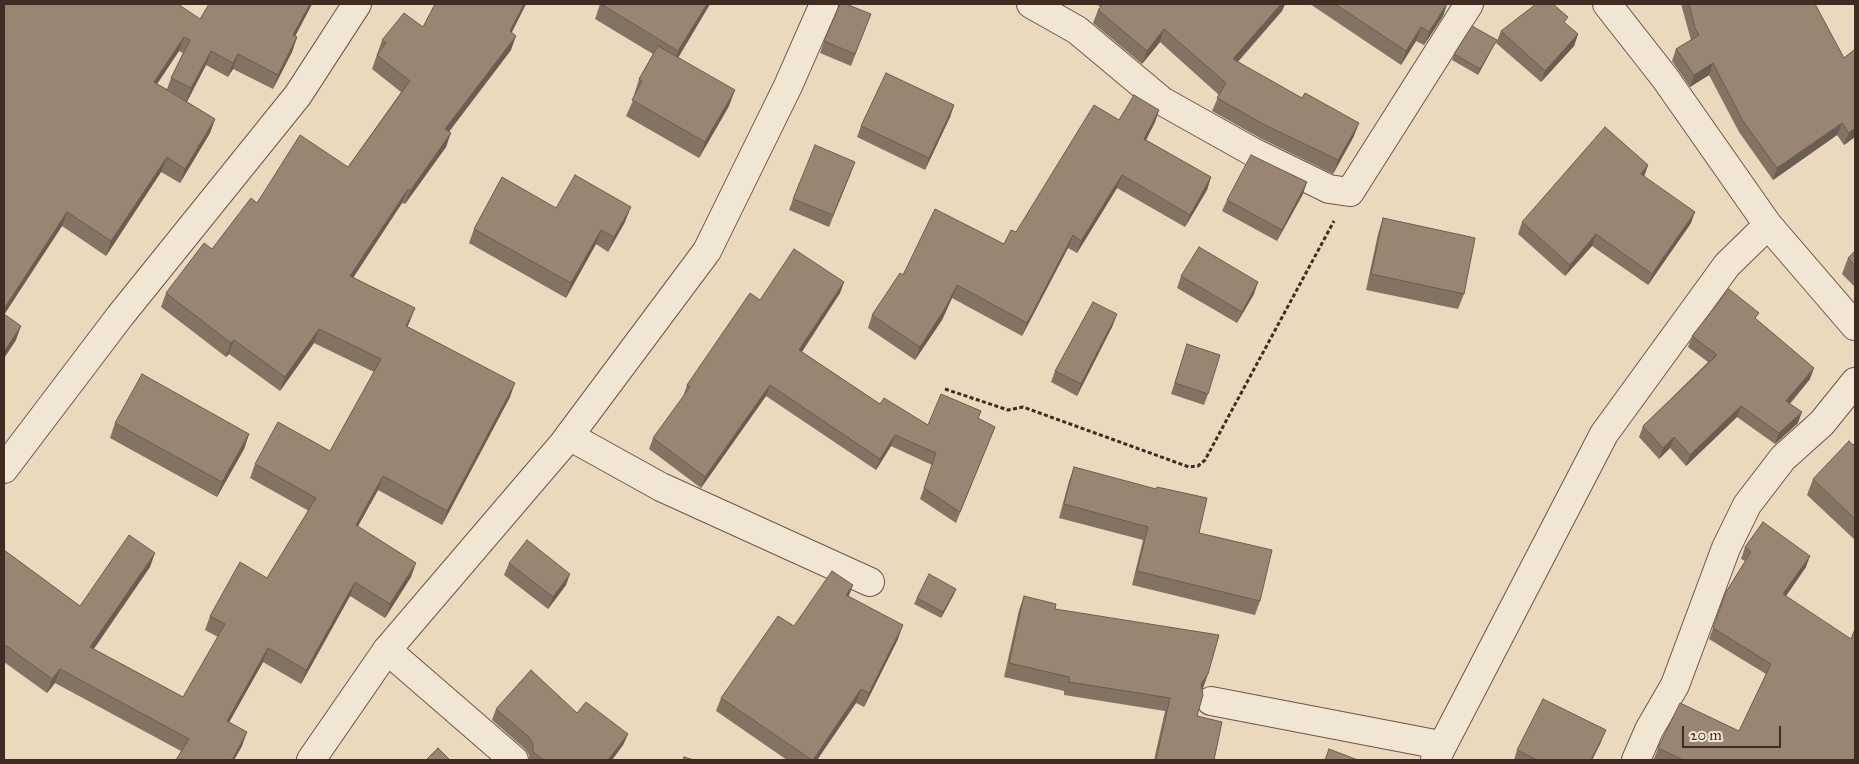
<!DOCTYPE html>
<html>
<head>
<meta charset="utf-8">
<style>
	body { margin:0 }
	#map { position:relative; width:1859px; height:764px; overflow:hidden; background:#ead9bd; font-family:"IM FELL Great Primer",serif }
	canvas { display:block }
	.frame { position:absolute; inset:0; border:5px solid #402c23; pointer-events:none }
	.scale { position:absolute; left:1682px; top:726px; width:99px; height:22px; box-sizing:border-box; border:2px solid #402c23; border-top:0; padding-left:6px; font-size:15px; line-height:18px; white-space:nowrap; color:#402c23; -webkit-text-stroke:4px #f1e6d4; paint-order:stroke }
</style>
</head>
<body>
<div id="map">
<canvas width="1859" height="764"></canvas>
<div class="frame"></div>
<div class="scale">20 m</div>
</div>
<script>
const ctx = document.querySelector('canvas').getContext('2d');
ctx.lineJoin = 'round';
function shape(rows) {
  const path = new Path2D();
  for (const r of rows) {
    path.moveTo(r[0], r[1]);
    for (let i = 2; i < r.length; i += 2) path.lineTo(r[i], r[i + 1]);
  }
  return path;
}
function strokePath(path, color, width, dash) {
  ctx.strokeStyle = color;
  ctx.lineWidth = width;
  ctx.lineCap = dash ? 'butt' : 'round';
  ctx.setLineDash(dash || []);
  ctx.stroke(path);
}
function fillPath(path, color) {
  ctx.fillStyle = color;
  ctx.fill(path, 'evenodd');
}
const minor = shape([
	[1031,4,1077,30,1162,101,1253,152,1329,189,1350,192,1469,4],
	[1607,4,1665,78,1768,225,1855,326],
	[569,436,661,487,870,582],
	[4,469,120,316,298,95,357,4],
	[387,650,514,760],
	[1211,701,1440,745],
	[1435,760,1604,434,1727,265,1768,225],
	[1636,760,1649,730,1675,685,1726,548,1747,505,1783,458,1822,423,1855,382]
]);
const tertiary = shape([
	[311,760,387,650,563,444,707,251,788,86,824,4]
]);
strokePath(minor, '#6a574a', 30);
strokePath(tertiary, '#6a574a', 30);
strokePath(shape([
	[945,389,1008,410,1023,407,1189,467,1198,466,1205,460,1334,221]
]), '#402c23', 3, [4, 2.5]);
strokePath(minor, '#f1e6d4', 28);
strokePath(tertiary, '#f1e6d4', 28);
fillPath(shape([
	[4,4,200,19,209,4,312,4,295,36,297,37,292,52,273,89,233,69,228,77,206,65,187,102,215,119,210,133,180,183,161,172,106,256,62,226,4,314,16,340,4,358],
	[179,51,183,53,171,78,167,89,157,84],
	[435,4,526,4,512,32,511,50,449,132,446,147,405,204,402,203,353,278,410,321,407,327,510,397,442,525,378,490,358,526,411,577,385,618,350,596,301,684,263,662,229,722,242,746,234,760,176,760,181,751,55,683,47,693,4,662,4,550,80,606,150,567,94,649,183,697,218,637,205,630,210,616,267,578,309,511,250,478,255,464,330,451,374,372,314,343,280,391,229,354,226,357,161,307,166,293,212,249,257,203,348,167,401,92,372,69,382,40,423,27],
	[600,4,710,4,678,58,729,106,699,158,626,116,635,96,634,95,639,79,653,54,595,19],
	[1095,4,1285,4,1282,11,1238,62,1354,136,1333,174,1260,138,1212,111,1219,95,1160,42,1142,64,1093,23,1098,10,1101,7],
	[1310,4,1447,4,1443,16,1424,45,1416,41,1401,65],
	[1681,4,1815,4,1844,58,1855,49,1855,137,1844,145,1837,135,1773,180,1739,132,1709,75,1690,87,1672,61,1676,49,1691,40],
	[871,14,851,66,820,53,824,41],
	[1566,24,1578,34,1574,46,1541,82,1496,43,1501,31],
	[1497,40,1494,45,1478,75,1452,60,1454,54],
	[954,105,950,117,925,170,857,137,861,126],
	[1159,110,1155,122,1146,140,1211,177,1207,190,1185,227,1117,188,1077,253,1068,248,1022,336,952,298,942,320,915,360,868,328,872,315,903,275,1004,244,1016,232,1119,120],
	[1648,165,1644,176,1691,223,1648,285,1592,246,1565,276,1518,234,1522,222],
	[851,173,829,227,789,210,793,199],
	[1303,194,1277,241,1222,211,1227,200],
	[556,208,625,222,608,252,596,244,566,298,469,243,474,229],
	[1383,218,1464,294,1458,309,1366,290,1378,234],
	[1855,251,1855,287,1842,274,1848,258],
	[1181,276,1254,294,1237,323,1177,288],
	[844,282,840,293,802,352,880,404,928,425,981,411,978,418,995,427,956,523,920,499,932,465,891,446,876,470,766,396,701,488,649,449,653,438,683,397,687,385,760,300],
	[1757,320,1810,379,1790,404,1798,423,1775,444,1737,417,1686,466,1670,448,1659,459,1639,437,1643,426,1708,362,1688,347,1692,336],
	[1113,325,1077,396,1051,382,1055,371],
	[1187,344,1208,394,1204,405,1171,394],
	[115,423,249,434,244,449,217,497,110,438],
	[1855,443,1855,540,1807,495,1813,479],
	[1074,467,1199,533,1260,601,1255,615,1132,585,1143,540,1059,518,1069,481],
	[1745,547,1806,567,1786,596,1855,760,1657,760,1654,759,1658,748,1739,731,1766,674,1709,639,1726,592,1745,561,1741,559],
	[509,563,566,585,548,609,504,575],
	[956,589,954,594,941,618,914,604,917,598],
	[849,596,898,639,864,707,856,703,817,760,787,760,716,711,721,698,794,626],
	[1024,596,1208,674,1202,690,1197,716,1214,760,1154,760,1165,711,1064,695,1064,691,1004,677,1019,610],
	[496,709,577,713,628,734,623,745,612,760,529,760,529,755,525,749,492,720],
	[1601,742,1592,760,1514,760,1517,750]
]), '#837363');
fillPath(shape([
	[310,4,312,4,288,50,293,35],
	[524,4,526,4,505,45,510,31],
	[707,4,710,4,673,66,678,51],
	[1281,4,1285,4,1282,11,1228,72,1233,59],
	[1447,4,1443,16,1424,45,1429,32],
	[1421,27,1416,41,1401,65,1406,51],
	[1164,29,1160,42,1142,64,1147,51],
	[1578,34,1574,46,1541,82,1545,71],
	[516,36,511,50,440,143,445,129],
	[184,37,179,51,149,96,154,82],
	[297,37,292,52,273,89,278,75],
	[1497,40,1494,45,1478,75,1480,69],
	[211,51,206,65,186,103,191,88],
	[238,54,233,69,228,77,233,63],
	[1713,63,1709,75,1690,87,1694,75],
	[735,90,729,106,699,158,705,142],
	[954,105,950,117,925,170,929,158],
	[1159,110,1155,122,1140,152,1144,139],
	[215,119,210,133,180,183,185,169],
	[1359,123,1354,136,1333,174,1338,160],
	[1842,123,1837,135,1773,180,1777,168],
	[1855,128,1855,137,1844,145,1849,133],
	[451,133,446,147,405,204,410,191],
	[167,157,161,172,106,256,111,241],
	[1648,165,1644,177,1641,174],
	[1122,175,1117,188,1077,253,1081,241],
	[1211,177,1207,190,1185,227,1190,215],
	[1307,182,1303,194,1277,241,1282,230],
	[408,189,402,203,345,290,350,276],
	[631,207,625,222,608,252,614,237],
	[67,212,62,226,4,315,4,309],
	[1695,212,1691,223,1648,285,1652,274],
	[601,230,596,244,566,298,571,283],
	[1596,234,1592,246,1565,276,1570,265],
	[1073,235,1068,248,1022,336,1027,323],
	[844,282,840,293,795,362,799,350],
	[1258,282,1254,294,1237,323,1242,312],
	[957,285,952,298,942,320,915,360,920,347],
	[415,308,410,321,401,340,406,326],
	[1117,314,1113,325,1077,396,1081,384],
	[21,326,16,340,4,358,4,352],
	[319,329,314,343,280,391,285,377],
	[234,340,229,354,226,357,231,343],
	[1814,368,1810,379,1782,412,1786,401],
	[515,383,510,397,442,525,447,511],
	[770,385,766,396,701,488,705,477],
	[1741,406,1737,417,1686,466,1690,455],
	[1802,412,1798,423,1775,444,1779,433],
	[249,434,244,449,217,497,222,482],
	[895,435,891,446,876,470,880,459],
	[1674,437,1670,448,1659,459,1663,448],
	[383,476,378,490,351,539,356,525],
	[155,553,150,567,85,661,90,647],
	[1810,556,1806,567,1779,606,1783,594],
	[416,563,411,577,385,618,390,604],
	[570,574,566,585,548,609,553,597],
	[355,582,350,596,301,684,306,670],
	[853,585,848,598,846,595],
	[956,589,954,594,941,618,943,612],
	[903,625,898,639,864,707,869,693],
	[268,648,263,662,222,735,227,721],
	[60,669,55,683,47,693,52,679],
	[1208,674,1203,688,1196,698,1201,684],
	[861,689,856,703,817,760,813,760],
	[1606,730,1601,742,1592,760,1591,760],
	[247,732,242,746,234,760,232,760],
	[628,734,623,745,612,760,608,760]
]), '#6a5e50');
const building = shape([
	[4,4,178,4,200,19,209,4,310,4,293,35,297,37,278,75,238,54,233,63,211,51,191,88,171,78,190,40,184,37,154,82,215,119,185,169,167,157,111,241,67,212,4,309,4,4],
	[435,4,524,4,510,31,516,36,445,129,451,133,410,191,408,189,350,276,415,308,406,326,515,383,447,511,383,476,356,525,416,563,390,604,355,582,306,670,268,648,227,721,247,732,232,760,229,760,226,759,225,760,176,760,189,739,60,669,52,679,4,644,4,550,80,606,129,535,155,553,90,647,183,697,225,624,210,616,240,562,267,578,316,498,255,464,278,422,330,451,381,359,319,329,285,377,234,340,231,343,166,293,204,243,212,249,251,198,257,203,300,135,348,167,410,81,377,55,386,43,382,40,404,13,423,27,435,4],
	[601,4,707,4,678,51,601,4],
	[840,4,846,4,871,14,855,54,824,41,840,4],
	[1103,4,1281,4,1233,59,1302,98,1305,93,1359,123,1338,160,1265,125,1217,98,1226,83,1164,29,1147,51,1098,10,1103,4],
	[1335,4,1447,4,1429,32,1421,27,1406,51,1335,4],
	[1536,4,1553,4,1568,17,1564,22,1578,34,1545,71,1501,31,1536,4],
	[1689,4,1815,4,1844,58,1855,49,1855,128,1849,133,1842,123,1777,168,1743,121,1713,63,1694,75,1676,49,1699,35,1695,28,1689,4],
	[1472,26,1497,40,1480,69,1454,54,1472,26],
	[658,46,735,90,705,142,632,100,642,81,639,79,658,46],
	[886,73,954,105,929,158,861,126,886,73],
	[1134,95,1159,110,1144,139,1211,177,1190,215,1122,175,1081,241,1073,235,1027,323,957,285,946,307,920,347,872,315,900,273,903,275,935,209,1004,244,1011,230,1016,232,1094,105,1119,120,1134,95],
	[1605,127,1648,165,1641,174,1695,212,1652,274,1596,234,1570,265,1522,222,1605,127],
	[815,145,855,162,833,215,793,199,815,145],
	[1251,155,1307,182,1282,230,1227,200,1251,155],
	[575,175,631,207,614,237,601,230,571,283,474,229,502,177,556,208,575,175],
	[1383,218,1475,238,1464,294,1371,274,1383,218],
	[1199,247,1258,282,1242,312,1181,276,1199,247],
	[794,249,844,282,799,350,880,404,884,398,928,425,941,394,981,411,978,418,995,427,960,512,924,488,936,453,895,435,880,459,770,385,705,477,653,438,690,387,687,385,750,293,760,300,794,249],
	[1855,251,1855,266,1848,258,1855,251],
	[1729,289,1759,313,1755,318,1814,368,1786,401,1802,412,1779,433,1741,406,1690,455,1674,437,1663,448,1643,426,1717,355,1692,336,1729,289],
	[1093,302,1117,314,1081,384,1055,371,1093,302],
	[4,314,21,326,4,352,4,314],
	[1187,344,1220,355,1208,394,1175,383,1187,344],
	[142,374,249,434,222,482,115,423,142,374],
	[1849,441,1853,445,1855,443,1855,519,1813,479,1849,441],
	[1074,467,1156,489,1157,487,1207,498,1199,533,1272,550,1260,601,1137,571,1148,527,1064,504,1074,467],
	[1763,522,1810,556,1783,594,1851,639,1855,629,1855,760,1683,760,1658,748,1680,703,1739,731,1771,664,1713,628,1726,592,1751,552,1745,547,1763,522],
	[527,540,570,574,553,597,509,563,527,540],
	[832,571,853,585,846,595,903,625,869,693,861,689,813,760,812,760,721,698,778,616,794,626,832,571],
	[929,574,956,589,943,612,917,598,929,574],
	[1024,596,1056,604,1055,609,1219,635,1208,674,1201,684,1203,695,1197,716,1222,722,1214,760,1156,760,1170,698,1069,682,1069,677,1009,663,1024,596],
	[531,670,577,713,586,702,628,734,608,760,544,760,533,752,533,744,529,737,496,709,531,670],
	[1543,699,1606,730,1591,760,1537,760,1517,750,1543,699],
	[438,748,450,760,426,760,438,748],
	[1329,749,1358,760,1325,760,1329,749],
	[684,757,694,760,683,760,684,757]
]);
fillPath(building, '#988673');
strokePath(building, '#6a5e50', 1);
</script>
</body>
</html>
